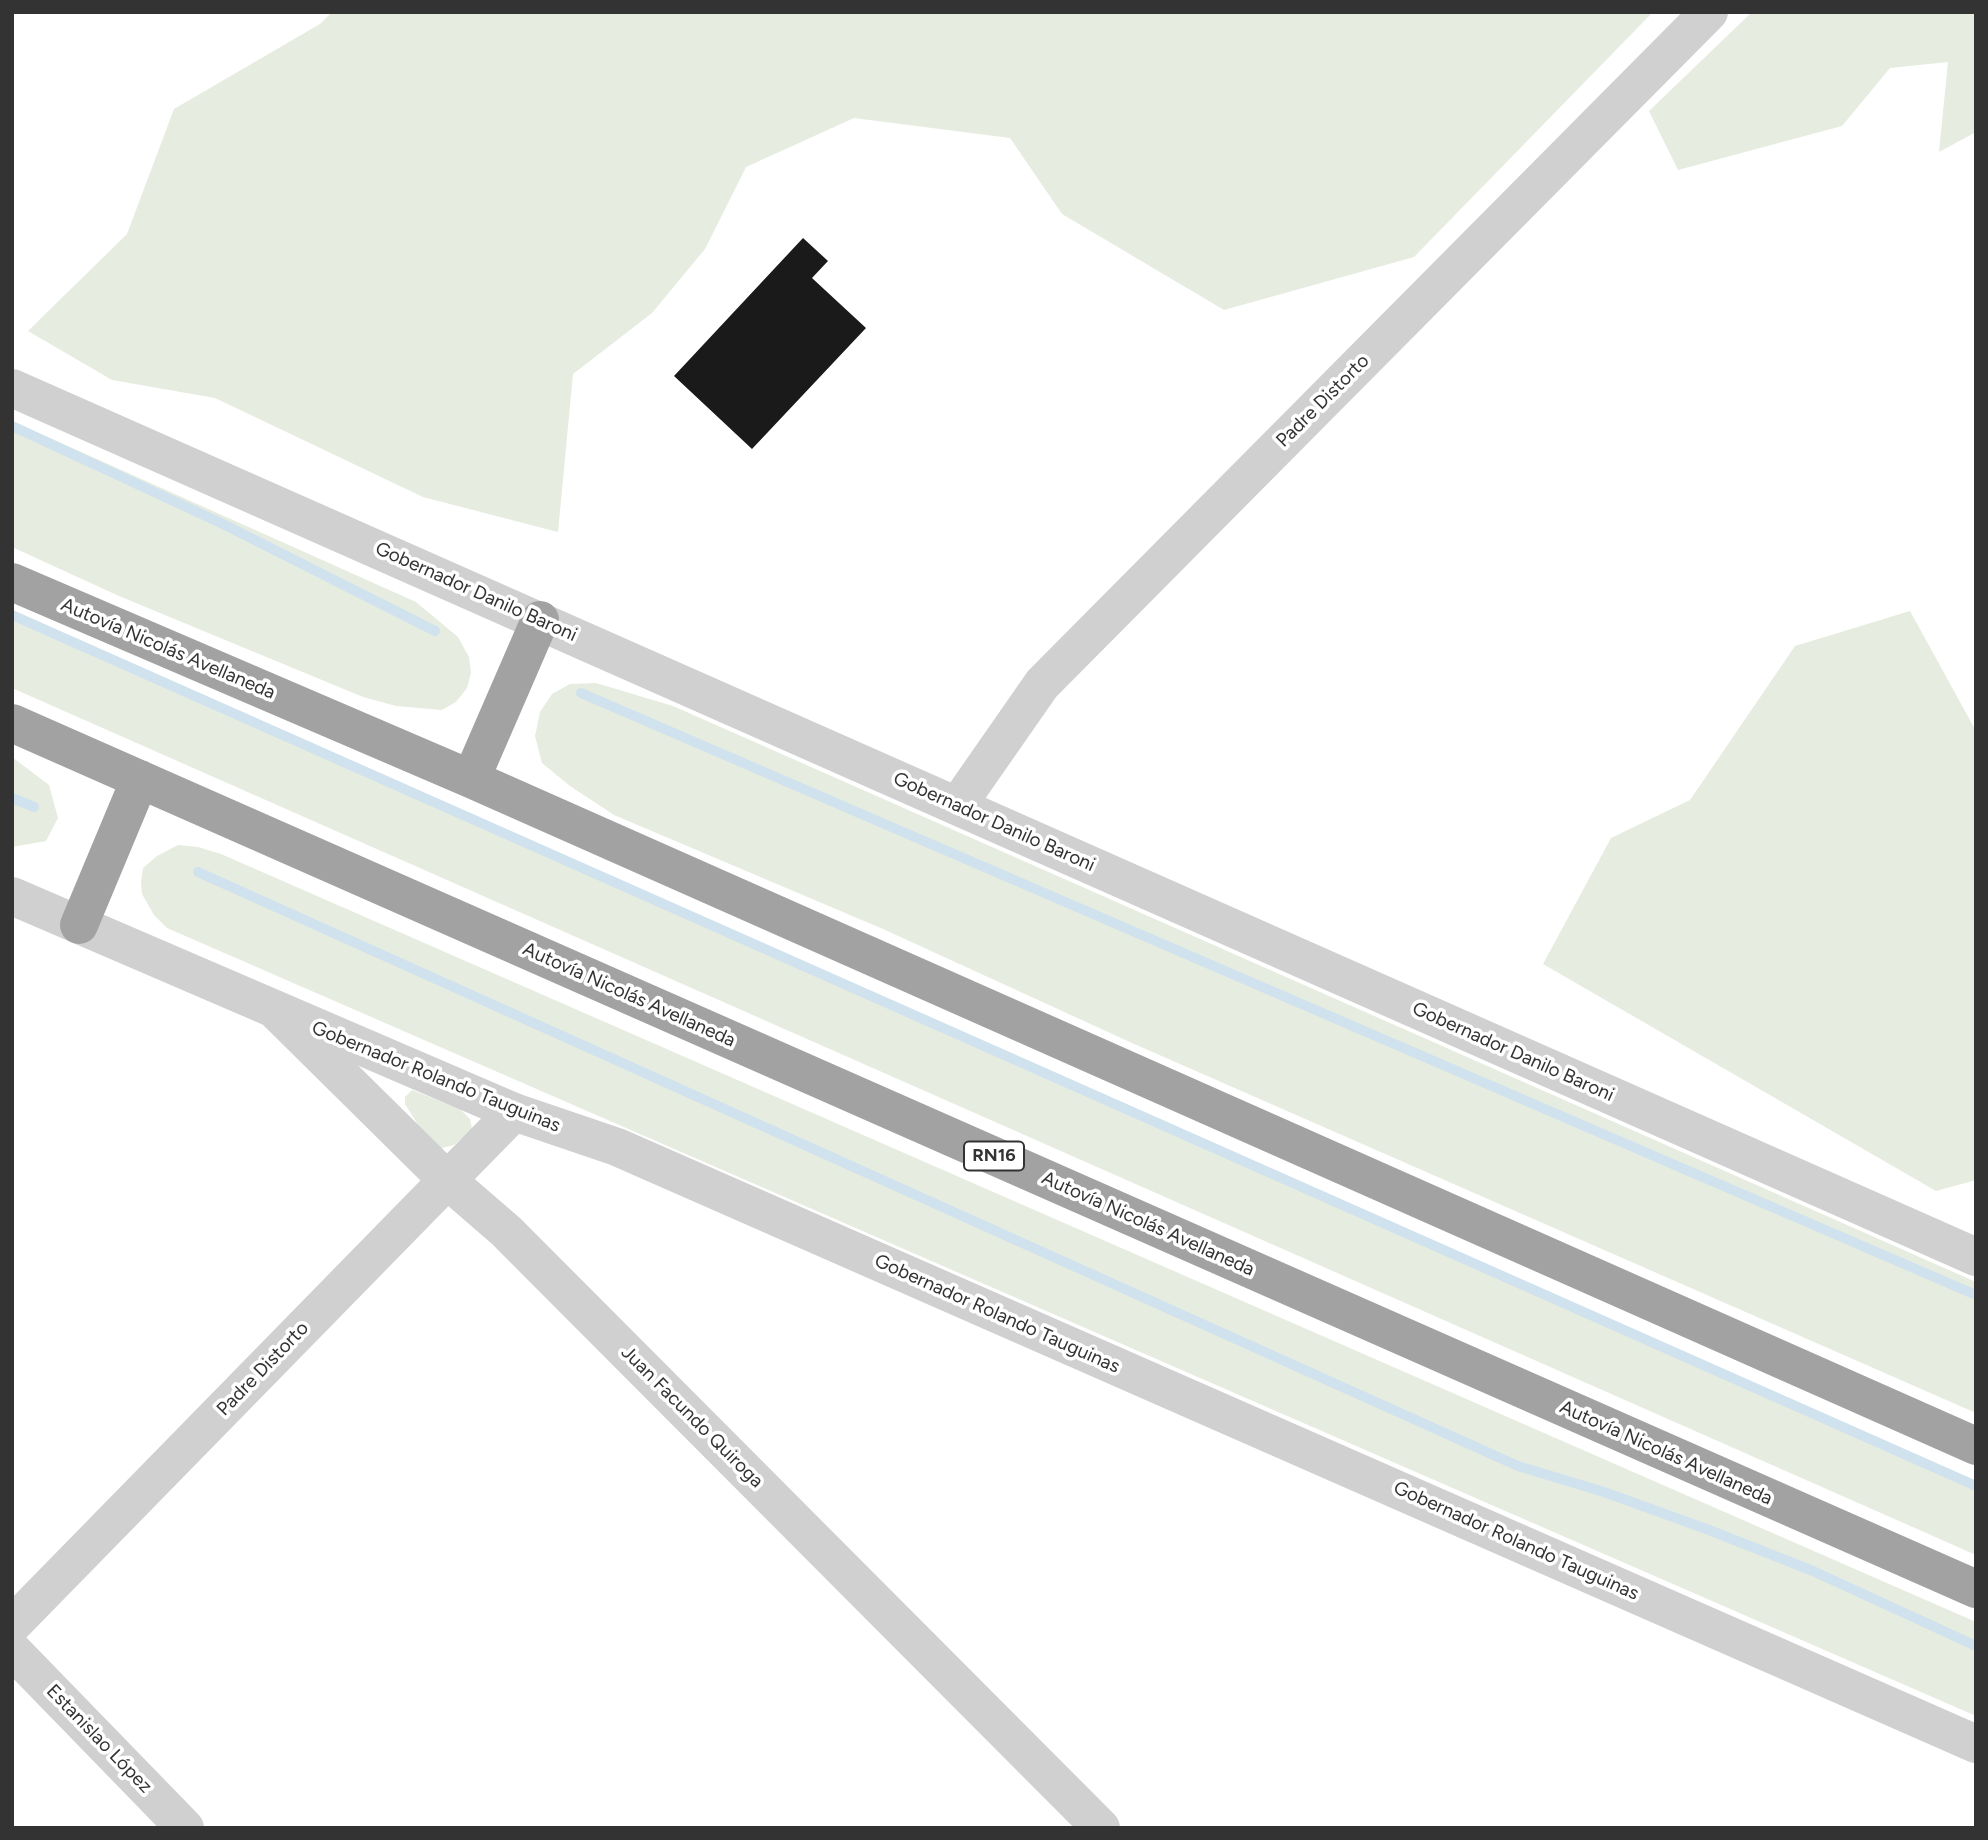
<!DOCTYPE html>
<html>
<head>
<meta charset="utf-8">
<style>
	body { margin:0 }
	#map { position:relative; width:1988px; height:1840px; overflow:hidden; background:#fff; font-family:Figtree,sans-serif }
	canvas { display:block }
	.frame { position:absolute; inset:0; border:14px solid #333; pointer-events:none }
</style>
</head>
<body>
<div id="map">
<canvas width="1988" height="1840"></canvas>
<div class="frame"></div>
</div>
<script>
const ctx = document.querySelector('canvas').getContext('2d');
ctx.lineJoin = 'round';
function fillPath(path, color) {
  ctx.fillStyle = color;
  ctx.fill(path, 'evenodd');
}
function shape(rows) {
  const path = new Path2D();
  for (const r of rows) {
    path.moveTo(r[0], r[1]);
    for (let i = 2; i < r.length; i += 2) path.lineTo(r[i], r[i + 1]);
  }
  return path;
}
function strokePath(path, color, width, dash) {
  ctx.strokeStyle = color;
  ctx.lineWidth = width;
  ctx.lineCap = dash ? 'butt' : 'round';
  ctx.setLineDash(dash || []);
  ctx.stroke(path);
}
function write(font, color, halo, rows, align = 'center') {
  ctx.font = font + ' Figtree,sans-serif';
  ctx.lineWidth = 7;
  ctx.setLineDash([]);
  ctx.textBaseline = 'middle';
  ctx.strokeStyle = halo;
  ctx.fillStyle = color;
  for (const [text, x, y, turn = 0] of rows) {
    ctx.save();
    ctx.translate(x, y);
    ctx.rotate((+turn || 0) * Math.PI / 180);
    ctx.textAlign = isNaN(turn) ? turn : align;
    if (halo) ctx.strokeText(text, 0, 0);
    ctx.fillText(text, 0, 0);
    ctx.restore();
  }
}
fillPath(shape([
	[332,12,1653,12,1414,257,1224,310,1062,214,1010,138,854,118,746,167,705,249,652,313,573,374,558,532,423,497,215,398,112,380,28,331,127,234,174,109,320,24],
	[1752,12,1976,12,1976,132,1939,152,1948,62,1890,68,1842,126,1678,170,1649,111],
	[12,421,416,602,458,637,469,657,471,673,467,688,456,702,442,710,396,706,363,697,119,596,12,547],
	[1910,611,1976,731,1976,1180,1936,1191,1543,964,1611,838,1690,800,1795,646],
	[12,612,1976,1481,1976,1555,12,688],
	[596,683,673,706,1976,1282,1976,1413,1132,1043,883,929,614,815,570,786,542,763,535,736,540,712,552,694,570,684],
	[12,757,49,785,58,818,46,841,12,847],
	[178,845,198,847,221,854,1976,1622,1976,1716,167,928,154,915,142,894,141,882,143,868,157,856],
	[412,1090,460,1109,470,1119,472,1129,454,1145,438,1149,432,1147,405,1104,405,1097]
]), '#e6ecdf');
strokePath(shape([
	[12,426,223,524,435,631],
	[12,615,1976,1486],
	[581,693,1976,1295],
	[12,798,34,807],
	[198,872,1518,1466,1604,1492,1709,1530,1813,1571,1976,1646]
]), '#cfe2ee', 10);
fillPath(shape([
	[803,238,828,261,812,278,866,328,752,449,674,376]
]), '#1a1a1a');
strokePath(shape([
	[957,806,1042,684,1709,12],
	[278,1013,447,1180,506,1231,1101,1828],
	[12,1625,514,1112],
	[12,1650,185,1828]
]), '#d0d0d0', 38);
strokePath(shape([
	[12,388,1976,1257],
	[12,896,514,1112,617,1147,1976,1744]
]), '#d0d0d0', 38);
strokePath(shape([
	[12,582,471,779,1976,1446],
	[12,723,1976,1589],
	[471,779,540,620],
	[79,925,140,779]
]), '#a2a2a2', 38);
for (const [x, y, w] of [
	[994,1156,60]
]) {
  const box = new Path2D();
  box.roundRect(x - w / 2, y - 14.5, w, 29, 5);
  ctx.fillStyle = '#fff';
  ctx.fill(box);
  strokePath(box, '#333', 2);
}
write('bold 18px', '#333', null, [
	["RN16",994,1156]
]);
write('19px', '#333', '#fff', [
	["Padre Distorto",1323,401,-45],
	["Gobernador Danilo Baroni",476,592,24],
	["Autovía Nicolás Avellaneda",168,649,23],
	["Gobernador Danilo Baroni",994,822,24],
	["Autovía Nicolás Avellaneda",629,995,24],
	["Gobernador Danilo Baroni",1513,1052,24],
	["Gobernador Rolando Tauguinas",436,1077,22],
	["Autovía Nicolás Avellaneda",1148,1224,24],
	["Gobernador Rolando Tauguinas",997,1314,24],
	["Padre Distorto",263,1369,-46],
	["Juan Facundo Quiroga",692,1417,45],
	["Autovía Nicolás Avellaneda",1666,1453,24],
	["Gobernador Rolando Tauguinas",1516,1541,24],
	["Estanislao López",99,1739,46]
]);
</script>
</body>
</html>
